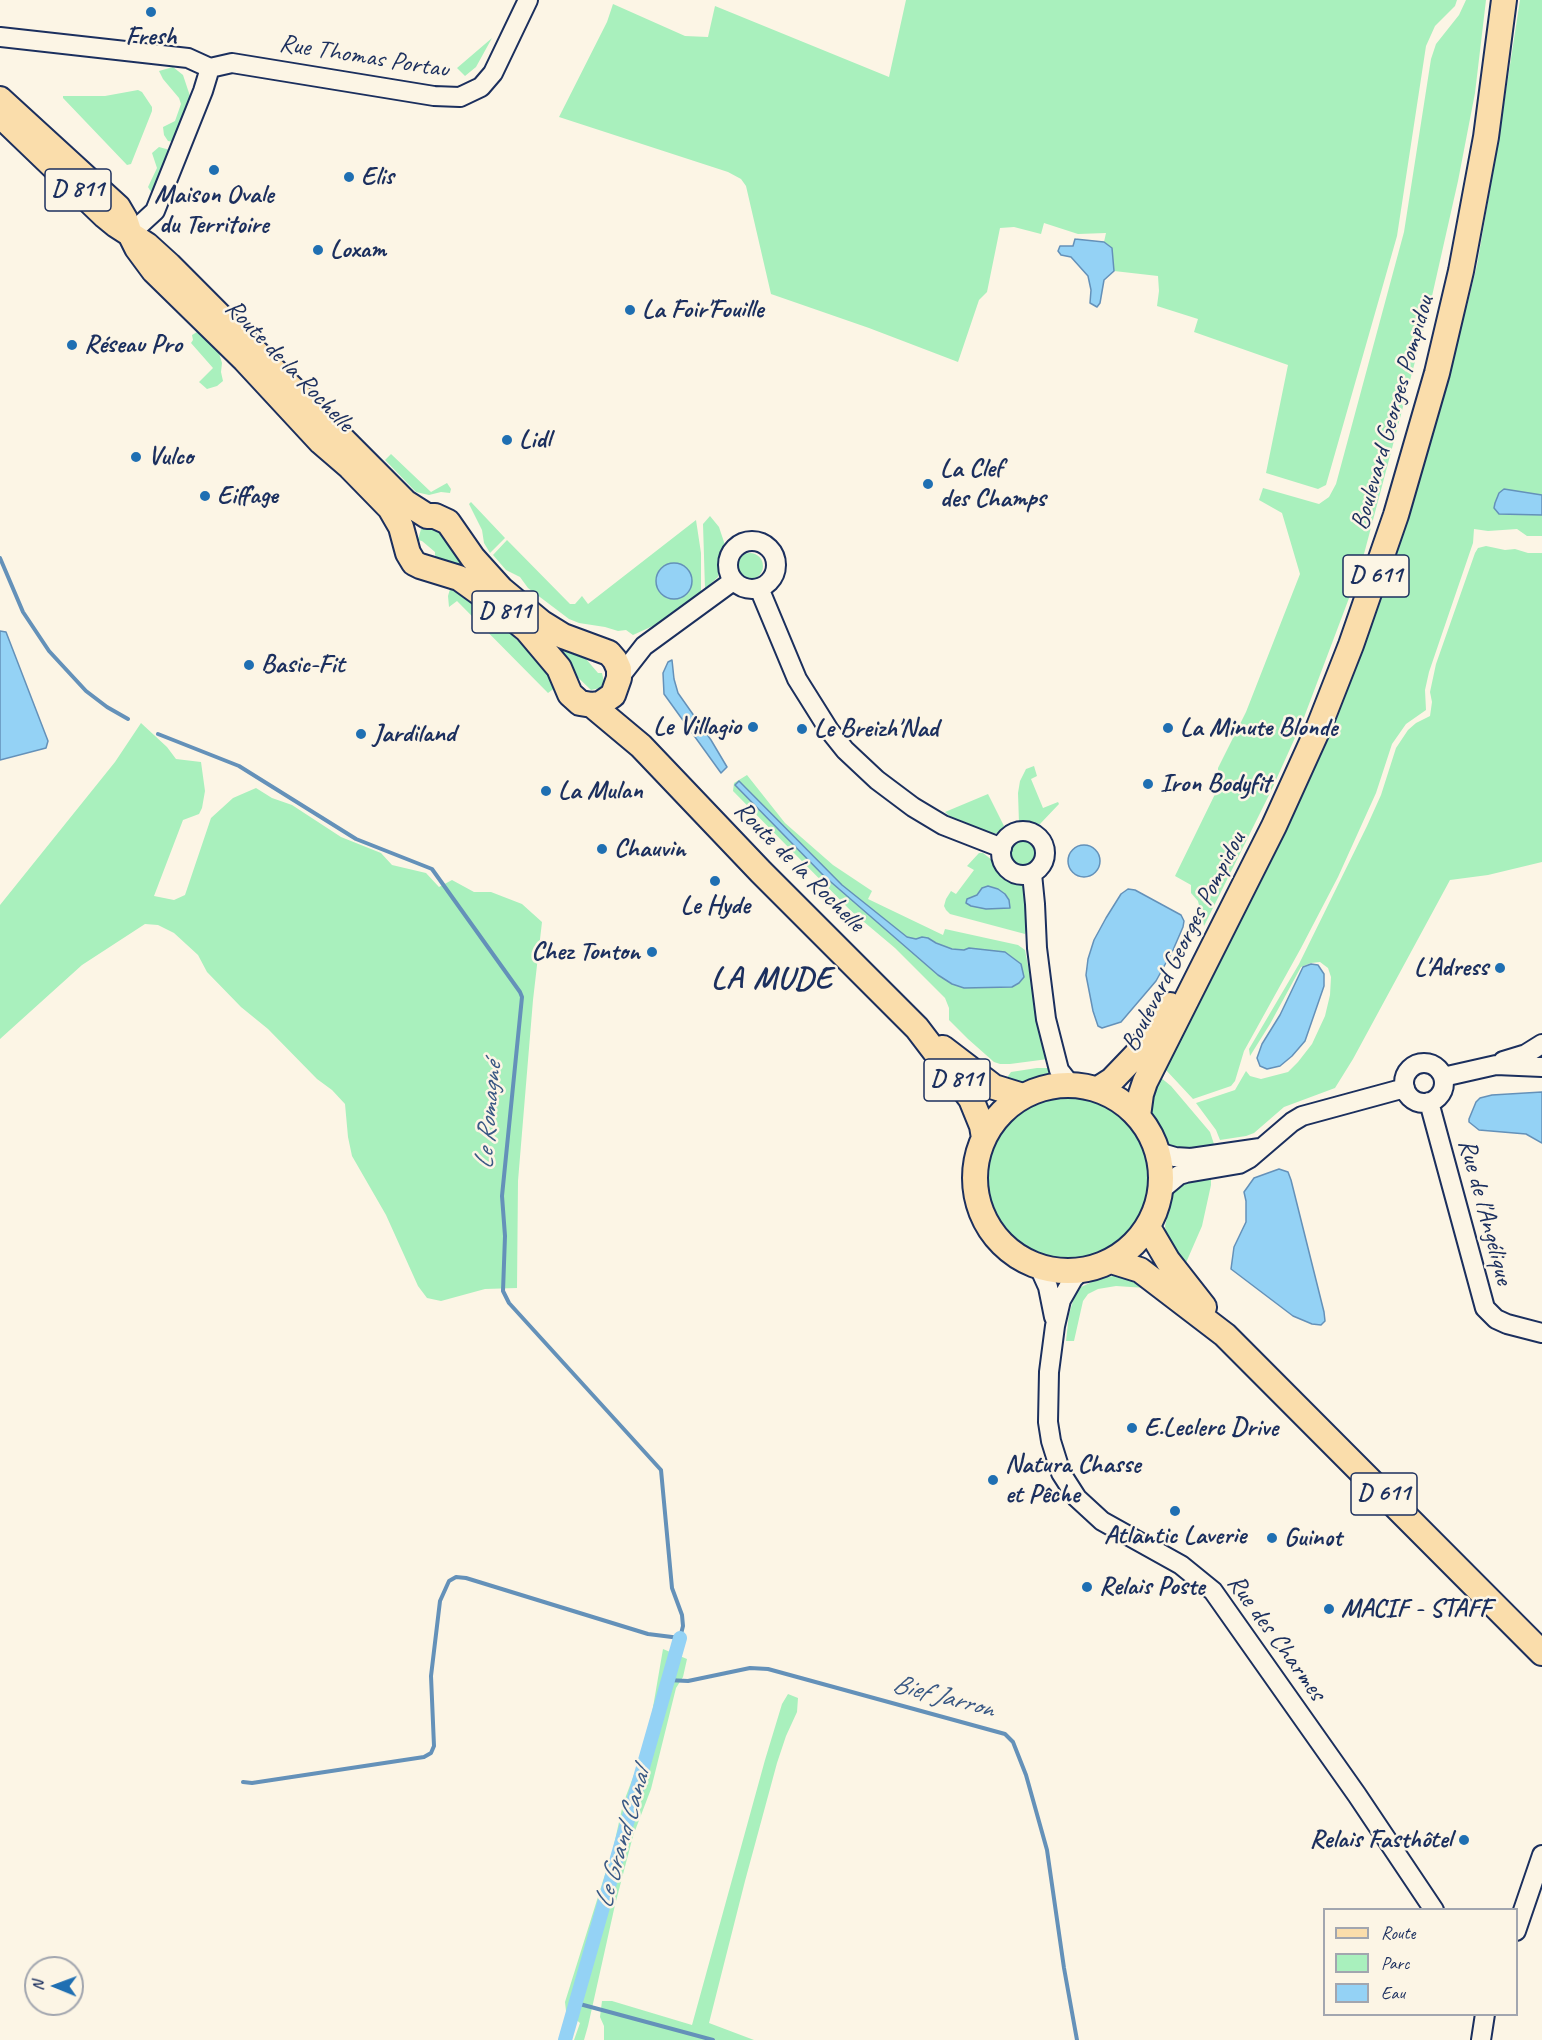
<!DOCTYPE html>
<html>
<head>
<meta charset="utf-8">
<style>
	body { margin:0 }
	#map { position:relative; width:1542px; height:2040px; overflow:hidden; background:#fcf5e5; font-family:Caveat,sans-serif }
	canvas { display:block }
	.legend { position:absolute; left:1323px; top:1908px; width:195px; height:108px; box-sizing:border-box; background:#fcf5e5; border:2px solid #a2a6af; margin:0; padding:8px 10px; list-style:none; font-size:18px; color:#1b2f5e }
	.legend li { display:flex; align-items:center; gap:12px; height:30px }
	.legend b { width:30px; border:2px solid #a2a6af }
	.north { position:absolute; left:24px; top:1956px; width:60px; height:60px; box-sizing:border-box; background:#fcf5e5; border:2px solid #a2a6af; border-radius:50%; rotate:271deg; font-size:16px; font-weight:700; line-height:24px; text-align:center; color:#1b2f5e }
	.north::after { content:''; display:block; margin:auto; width:21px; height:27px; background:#1f6fb2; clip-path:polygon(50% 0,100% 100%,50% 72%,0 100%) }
</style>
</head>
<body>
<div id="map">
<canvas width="1542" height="2040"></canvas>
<ul class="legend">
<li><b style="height:8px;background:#faddab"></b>Route</li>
<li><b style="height:16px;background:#a9f0bd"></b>Parc</li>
<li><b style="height:16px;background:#94d2f5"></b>Eau</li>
</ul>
<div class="north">N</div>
</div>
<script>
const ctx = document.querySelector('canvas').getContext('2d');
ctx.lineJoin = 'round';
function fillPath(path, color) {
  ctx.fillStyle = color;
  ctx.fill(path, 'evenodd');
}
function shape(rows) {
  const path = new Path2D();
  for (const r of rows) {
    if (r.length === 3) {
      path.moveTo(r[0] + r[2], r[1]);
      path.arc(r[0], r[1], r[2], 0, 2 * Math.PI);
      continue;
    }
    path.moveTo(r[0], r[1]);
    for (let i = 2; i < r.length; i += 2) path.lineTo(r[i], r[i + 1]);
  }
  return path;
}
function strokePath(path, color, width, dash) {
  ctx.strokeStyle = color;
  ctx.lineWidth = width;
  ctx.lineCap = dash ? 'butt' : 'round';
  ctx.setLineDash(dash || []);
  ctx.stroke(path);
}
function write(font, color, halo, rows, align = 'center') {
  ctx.font = font + ' Caveat,sans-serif';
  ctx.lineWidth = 5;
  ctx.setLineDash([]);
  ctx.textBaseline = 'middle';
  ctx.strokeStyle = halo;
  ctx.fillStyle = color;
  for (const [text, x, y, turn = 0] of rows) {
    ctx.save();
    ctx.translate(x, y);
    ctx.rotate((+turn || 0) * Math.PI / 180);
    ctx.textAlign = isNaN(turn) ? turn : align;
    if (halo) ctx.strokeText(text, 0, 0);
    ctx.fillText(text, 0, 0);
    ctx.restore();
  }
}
fillPath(shape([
	[906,0,1457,0,1455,6,1435,26,1426,46,1397,236,1326,485,1318,489,1266,473,1288,365,1194,332,1198,319,1157,306,1159,291,1158,276,1114,271,1112,248,1104,242,1106,233,1078,234,1044,223,1041,234,1014,227,1000,228,987,292,979,300,958,362,869,328,771,294,746,186,741,179,728,172,559,117,607,22,613,4,685,36,708,37,715,6,889,77],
	[1466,0,1486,0,1475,93,1458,181,1430,305,1360,569,1303,720,1271,791,1204,926,1198,901,1191,893,1191,885,1175,876,1218,788,1218,768,1246,712,1300,574,1282,513,1259,500,1263,488,1319,504,1329,497,1336,484,1404,232,1431,59,1436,44,1459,15],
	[1520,0,1542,0,1542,536,1527,536,1517,529,1488,531,1474,529,1473,543,1429,672,1425,690,1426,710,1406,724,1392,744,1376,793,1338,877,1301,948,1244,1051,1235,1081,1231,1086,1193,1099,1165,1069,1240,917,1460,317,1467,306,1477,265,1497,149],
	[492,38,476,67,465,76,457,68],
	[173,67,183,75,190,96,173,142,168,141,164,135,163,127,175,121,181,104,179,98,163,79,159,71],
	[138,90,142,92,152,107,152,111,131,164,127,165,63,98,63,96,105,96],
	[159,147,170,150,153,195,148,187,157,168,152,153],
	[197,332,205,335,219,353,222,363,221,372,223,381,217,386,207,389,199,382,213,368,191,343,193,340,192,335],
	[391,454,431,492,447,483,451,489,450,493,441,492,429,495,416,492,385,460],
	[471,502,505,538,490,553,484,543,482,530,469,504],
	[710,516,719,527,725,545,719,560,718,577,705,589,703,524],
	[696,520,701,553,701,593,655,625,633,635,626,630,618,631,605,627,579,623,569,619,528,588,520,577,506,570,493,555,507,540,570,604,575,604,582,596,588,604],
	[429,526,435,528,452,544,465,561,457,568,435,558,435,552,422,541,418,540,421,529],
	[1486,546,1505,550,1515,549,1528,553,1542,553,1542,862,1488,875,1450,880,1353,1059,1335,1088,1284,1107,1254,1133,1246,1136,1220,1140,1216,1130,1196,1103,1235,1090,1246,1071,1250,1076,1261,1079,1288,1072,1298,1062,1312,1044,1325,1016,1330,995,1331,977,1328,968,1320,962,1311,963,1301,967,1270,1024,1250,1056,1249,1049,1299,964,1367,826,1381,795,1396,748,1408,730,1416,723,1430,716,1432,702,1430,692,1436,664,1475,553,1478,548],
	[750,566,13],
	[450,589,474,601,498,621,518,641,525,643,549,663,556,687,548,693,457,601,449,607,448,596],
	[564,644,585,655,586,659,598,673,602,673,604,682,600,688,591,690,565,665,555,653],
	[141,723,167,747,176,759,201,762,205,791,202,808,199,814,183,820,154,896,174,900,185,895,211,818,233,798,256,788,272,798,292,805,341,837,381,853,392,865,426,873,439,887,452,880,474,892,491,892,522,904,542,922,533,1000,518,1181,517,1288,485,1289,441,1301,427,1298,418,1286,386,1215,352,1156,348,1137,345,1104,332,1090,317,1079,268,1029,241,1007,207,972,198,955,174,933,158,925,145,924,82,965,0,1039,0,905,115,762],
	[1034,766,1037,776,1031,779,1043,808,1058,802,1059,804,1040,824,1019,823,1018,793,1020,781,1026,769],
	[747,775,785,823,833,865,872,891,868,899,943,935,945,929,1018,945,1025,950,1036,1008,1048,1059,1010,1064,1000,1064,994,1062,968,1039,949,1020,949,1008,945,998,895,948,851,911,733,791,734,783],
	[739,782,813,855,827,872,881,919,907,937,916,939,922,937,928,938,936,943,952,949,964,950,1012,987,952,984,938,974,824,876,735,785],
	[988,794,1004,826,1000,833,991,834,979,831,955,821,945,812],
	[1024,854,14],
	[979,853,983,853,992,860,1005,880,1013,883,1026,884,1029,915,1025,934,950,914,946,910,944,906,946,899,951,891,956,894,974,870,967,866],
	[1037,1068,1050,1068,1052,1076,1022,1083,1011,1082,1006,1079,1011,1072],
	[1160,1077,1171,1086,1210,1132,1215,1147,1173,1151,1152,1114,1151,1101],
	[1068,1178,84],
	[1211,1174,1211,1185,1202,1226,1185,1265,1166,1232,1165,1226,1173,1192,1181,1182],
	[1121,1274,1129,1276,1146,1288,1116,1286,1098,1289,1088,1294,1083,1301,1074,1341,1066,1341,1069,1314,1074,1298,1079,1288,1096,1280],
	[663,1649,687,1659,683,1677,676,1688,651,1789,633,1836,615,1905,588,2026,584,2040,574,2040,580,2023,566,2011,565,2002,613,1849,623,1804,635,1772,652,1713],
	[788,1694,798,1698,797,1712,786,1736,777,1763,745,1881,709,2023,754,2040,604,2040,604,2026,600,2017,602,2001,612,2001,692,2025,765,1760,782,1704]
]), '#a9f0bd');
const water = shape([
	[1075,239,1104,242,1112,248,1114,271,1104,280,1100,303,1097,307,1090,303,1091,290,1088,276,1071,257,1061,255,1058,251,1060,246,1073,246,1075,239],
	[1504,489,1542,495,1542,515,1499,514,1494,508,1495,503,1499,493,1504,489],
	[674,581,18],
	[0,631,6,632,48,741,46,748,0,760,0,631],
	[672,660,674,679,678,693,711,740,727,767,721,773,664,694,663,673,668,662,672,660],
	[739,781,842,885,907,937,916,939,922,937,928,938,936,943,952,949,964,950,969,948,1005,952,1021,964,1024,977,1019,983,1012,987,964,988,952,984,938,975,824,876,735,785,739,781],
	[1084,861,16],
	[988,886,998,889,1005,894,1009,900,1010,908,986,909,971,906,966,903,967,899,977,895,982,888,988,886],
	[1128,889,1135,890,1181,915,1184,921,1183,927,1173,950,1156,981,1121,1022,1102,1028,1098,1026,1093,1011,1086,975,1088,959,1094,940,1106,918,1121,894,1128,889],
	[1311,964,1318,965,1324,974,1324,986,1305,1041,1292,1056,1280,1066,1267,1069,1260,1066,1257,1058,1262,1044,1280,1015,1303,967,1311,964],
	[1542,1092,1542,1143,1526,1134,1479,1130,1469,1122,1469,1119,1476,1102,1480,1098,1492,1095,1542,1092],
	[1279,1169,1288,1172,1291,1180,1324,1312,1325,1321,1321,1325,1312,1324,1293,1316,1231,1269,1234,1247,1246,1222,1246,1201,1244,1192,1254,1178,1279,1169]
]);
fillPath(water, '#94d2f5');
strokePath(water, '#6491b9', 1.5);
strokePath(shape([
	[0,558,23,612,49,651,86,691,107,707,128,719],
	[158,734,239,766,356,839,432,869,520,992,522,997,502,1196,505,1236,503,1291,509,1303,661,1470,672,1588,682,1615,683,1626,680,1638,648,1634,466,1578,456,1577,449,1581,440,1601,431,1676,434,1746,431,1753,424,1757,252,1783,243,1782],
	[667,1680,688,1681,750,1668,768,1669,1005,1734,1013,1742,1026,1775,1047,1850,1064,1968,1077,2040],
	[576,2003,713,2040]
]), '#6491b9', 4);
strokePath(shape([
	[565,2040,680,1638]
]), '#94d2f5', 14);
const minor = shape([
	[0,37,188,58,210,68,232,63,434,96,460,97,481,87,493,73,528,0],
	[130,234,155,211,203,91,210,68],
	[752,565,24],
	[759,588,797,679,829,730,845,750,877,780,913,807,943,825,1002,848],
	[619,678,644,646,733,581],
	[1023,853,22],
	[1032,874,1035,904,1037,948,1046,1019,1059,1070,1070,1084],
	[1503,1061,1526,1054,1542,1044],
	[1424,1083,20],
	[1443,1077,1496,1065,1542,1067],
	[1429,1102,1485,1308,1496,1319,1507,1324,1542,1333],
	[1158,1152,1175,1157,1191,1158,1260,1148],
	[1161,1190,1179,1175,1186,1173,1239,1164,1250,1158,1292,1122,1302,1116,1405,1088],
	[1039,1267,1048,1287,1054,1317],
	[1081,1271,1073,1279,1061,1300,1055,1326,1049,1372,1048,1422,1051,1441,1061,1473,1077,1498,1102,1521,1181,1565,1213,1591,1357,1795,1434,1910],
	[1516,1931,1542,1855],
	[1481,2040,1485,2014]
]);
const major = shape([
	[0,99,118,207,125,219,130,234,137,248,154,271,245,360,321,442,350,467,390,508,401,527,408,553,414,563,420,566,459,578,495,604,527,630,559,668,570,694,580,703,592,705,600,704,613,695,619,678,619,669,615,660,609,653,563,636,542,623,501,589,473,558,448,522,435,516,427,516,405,502,169,265,147,245,130,234,116,225,105,216,0,115],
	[592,705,641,746,761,872,917,1028,971,1099,982,1126,984,1138],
	[943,1048,994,1087,1023,1096],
	[1068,1178,93],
	[1098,1089,1112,1080,1136,1055,1170,1005],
	[1138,1116,1141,1094,1145,1082,1274,826,1318,729,1351,645,1396,515,1437,373,1461,271,1486,137,1504,0],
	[1148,1227,1168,1261,1204,1307],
	[1111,1261,1140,1270,1225,1335,1542,1653]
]);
strokePath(minor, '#1b2f5e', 22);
strokePath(major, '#1b2f5e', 28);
strokePath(minor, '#fcf5e5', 18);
strokePath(major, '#faddab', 24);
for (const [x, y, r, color] of [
	[151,12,6,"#1f6fb2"],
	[214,170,6,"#1f6fb2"],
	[349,177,6,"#1f6fb2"],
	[318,250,6,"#1f6fb2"],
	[630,310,6,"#1f6fb2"],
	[72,345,6,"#1f6fb2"],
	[507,440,6,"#1f6fb2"],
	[136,457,6,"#1f6fb2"],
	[928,484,6,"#1f6fb2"],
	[205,496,6,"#1f6fb2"],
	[249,665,6,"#1f6fb2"],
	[753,727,6,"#1f6fb2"],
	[1168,728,6,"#1f6fb2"],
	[802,729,6,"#1f6fb2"],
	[361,734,6,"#1f6fb2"],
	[1148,784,6,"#1f6fb2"],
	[546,791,6,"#1f6fb2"],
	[602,849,6,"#1f6fb2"],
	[715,881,6,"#1f6fb2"],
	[652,952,6,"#1f6fb2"],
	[1500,968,6,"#1f6fb2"],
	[1132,1428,6,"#1f6fb2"],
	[993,1480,6,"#1f6fb2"],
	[1175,1511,6,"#1f6fb2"],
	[1272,1538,6,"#1f6fb2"],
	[1087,1587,6,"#1f6fb2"],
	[1329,1609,6,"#1f6fb2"],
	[1464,1840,6,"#1f6fb2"]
]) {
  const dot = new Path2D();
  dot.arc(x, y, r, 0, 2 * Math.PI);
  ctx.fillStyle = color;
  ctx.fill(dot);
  strokePath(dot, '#fcf5e5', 2);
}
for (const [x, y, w] of [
	[78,190,66],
	[1376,576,66],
	[505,612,66],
	[957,1080,66],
	[1384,1494,66]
]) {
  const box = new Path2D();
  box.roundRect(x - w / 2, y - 21, w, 42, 4.5);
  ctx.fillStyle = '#fcf5e5';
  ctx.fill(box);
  strokePath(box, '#1b2f5e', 1.5);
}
write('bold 24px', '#1b2f5e', null, [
	["D 811",78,190],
	["D 611",1376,576],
	["D 811",505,612],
	["D 811",957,1080],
	["D 611",1384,1494]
]);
write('bold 26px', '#1b2f5e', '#fcf5e5', [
	["Fresh",151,37,"center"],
	["Elis",361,177],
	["Maison Ovale",214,195,"center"],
	["du Territoire",214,225,"center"],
	["Loxam",330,250],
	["La Foir'Fouille",642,310],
	["Réseau Pro",84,345],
	["Lidl",519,440],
	["Vulco",148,457],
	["La Clef",940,469],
	["des Champs",940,499],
	["Eiffage",217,496],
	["Basic-Fit",261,665],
	["Le Villagio",741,727,"right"],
	["La Minute Blonde",1180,728],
	["Le Breizh'Nad",814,729],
	["Jardiland",373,734],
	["Iron Bodyfit",1160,784],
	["La Mulan",558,791],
	["Chauvin",614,849],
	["Le Hyde",715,906,"center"],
	["Chez Tonton",640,952,"right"],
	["L'Adress",1488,968,"right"],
	["E.Leclerc Drive",1144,1428],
	["Natura Chasse",1005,1465],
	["et Pêche",1005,1495],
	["Atlantic Laverie",1175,1536,"center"],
	["Guinot",1284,1538],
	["Relais Poste",1099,1587],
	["MACIF - STAFF",1341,1609],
	["Relais Fasthôtel",1452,1840,"right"]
], 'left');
write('26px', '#1b2f5e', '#fcf5e5', [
	["Rue Thomas Portau",364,57,9],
	["Route de la Rochelle",289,366,46],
	["Boulevard Georges Pompidou",1393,413,-74],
	["Route de la Rochelle",799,867,45],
	["Boulevard Georges Pompidou",1184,942,-63],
	["Rue de l'Angélique",1485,1212,75],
	["Rue des Charmes",1276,1638,54]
]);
write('italic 27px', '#395884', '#fcf5e5', [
	["Le Romagné",489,1116,-85],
	["Bief Jarron",943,1697,15],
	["Le Grand Canal",623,1839,-74]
]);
ctx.letterSpacing = '1.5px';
write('bold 32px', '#1b2f5e', '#fcf5e5', [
	["LA MUDE",772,980]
]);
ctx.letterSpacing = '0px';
</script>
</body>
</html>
